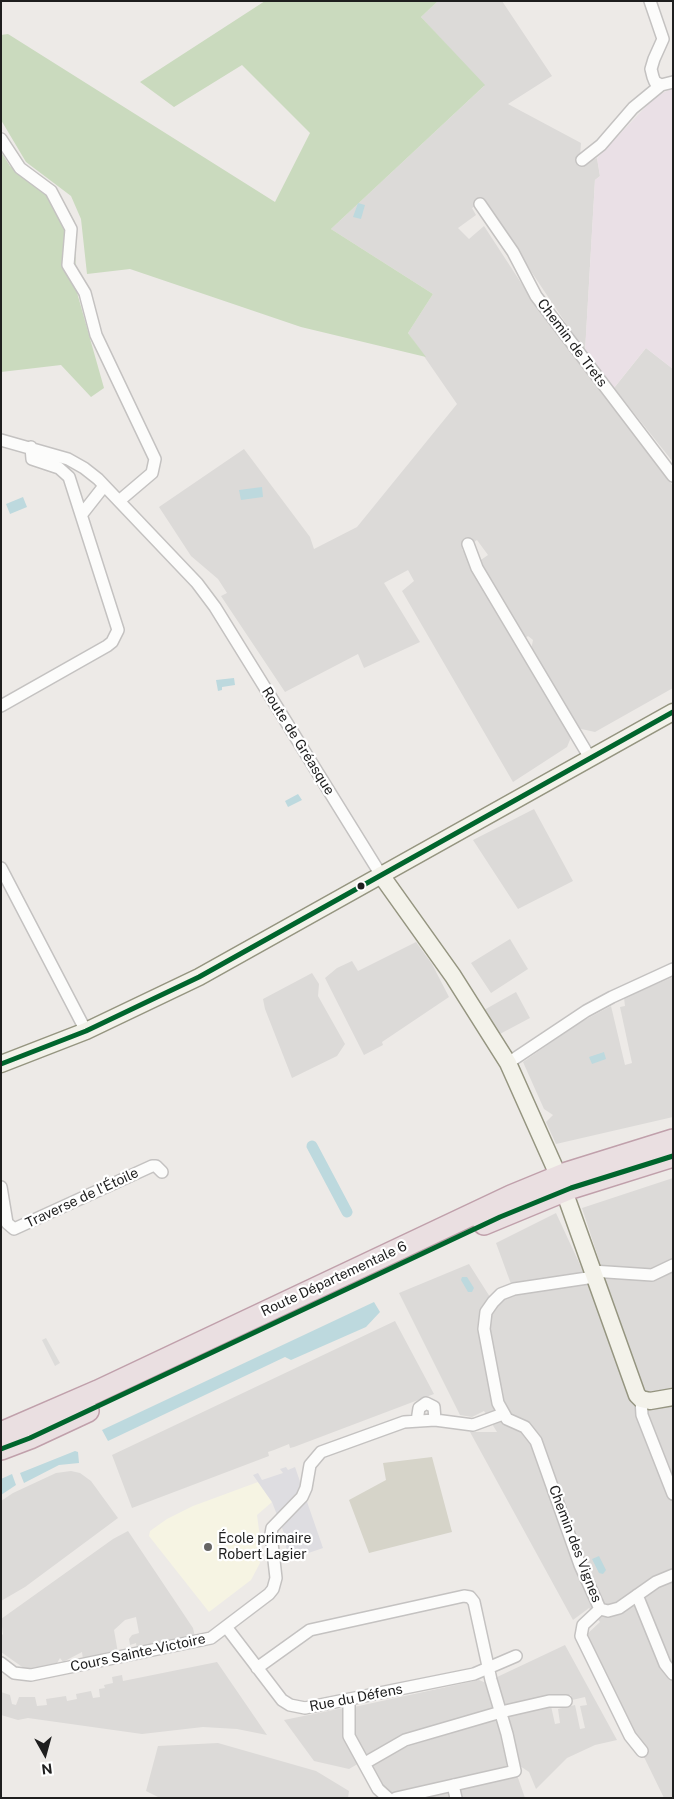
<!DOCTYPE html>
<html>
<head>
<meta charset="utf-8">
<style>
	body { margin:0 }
	#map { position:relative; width:674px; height:1799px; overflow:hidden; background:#edeae7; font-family:"Public Sans",sans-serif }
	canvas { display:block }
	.frame { position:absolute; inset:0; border:2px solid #1e1e1e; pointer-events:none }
	.north { position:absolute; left:20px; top:1729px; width:50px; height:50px; -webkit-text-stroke:4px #fff; paint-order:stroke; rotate:173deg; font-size:14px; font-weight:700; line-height:20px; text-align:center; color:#1e1e1e }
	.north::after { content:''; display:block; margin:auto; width:18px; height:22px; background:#1e1e1e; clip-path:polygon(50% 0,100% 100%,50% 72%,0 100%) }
</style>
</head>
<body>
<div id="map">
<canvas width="674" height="1799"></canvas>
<div class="frame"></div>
<div class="north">N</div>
</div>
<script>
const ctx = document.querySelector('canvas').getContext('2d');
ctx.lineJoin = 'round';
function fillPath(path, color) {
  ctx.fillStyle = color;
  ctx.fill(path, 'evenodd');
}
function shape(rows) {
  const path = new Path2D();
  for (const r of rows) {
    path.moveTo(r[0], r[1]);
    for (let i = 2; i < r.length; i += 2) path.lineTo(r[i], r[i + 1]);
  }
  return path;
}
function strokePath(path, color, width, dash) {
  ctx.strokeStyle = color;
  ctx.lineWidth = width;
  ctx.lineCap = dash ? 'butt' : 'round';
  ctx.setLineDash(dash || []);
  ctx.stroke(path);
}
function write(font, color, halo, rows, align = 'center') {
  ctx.font = font + ' "Public Sans",sans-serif';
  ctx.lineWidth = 4.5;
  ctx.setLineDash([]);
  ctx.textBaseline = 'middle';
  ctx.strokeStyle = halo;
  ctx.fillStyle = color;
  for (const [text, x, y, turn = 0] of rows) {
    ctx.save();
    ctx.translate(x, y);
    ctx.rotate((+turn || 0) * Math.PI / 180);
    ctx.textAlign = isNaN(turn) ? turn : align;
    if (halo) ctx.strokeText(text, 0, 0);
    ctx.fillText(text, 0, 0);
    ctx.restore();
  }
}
fillPath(shape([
	[438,1,502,1,552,76,508,104,581,143,580,157,589,161,597,158,600,176,595,180,585,352,484,201,472,208,476,215,458,228,469,239,484,226,529,295,673,486,673,688,595,732,577,728,531,650,533,640,528,636,524,639,478,562,488,555,477,540,462,549,572,735,567,747,513,782,402,591,414,581,408,570,384,583,420,642,364,668,358,654,285,692,221,596,227,593,218,579,191,556,159,507,244,449,310,537,314,549,357,527,457,404,408,333,433,294,331,229,484,86,421,17],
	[646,348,673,369,673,462,614,388],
	[534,809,573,881,518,909,473,840],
	[510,939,528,969,491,993,471,963],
	[416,942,432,964,449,997,382,1042,383,1045,364,1055,325,978,337,968,352,961,358,971],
	[312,973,319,984,318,996,345,1044,337,1056,292,1078,265,1009,263,999],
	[673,977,673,1117,556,1144,546,1122,553,1115,544,1109,523,1062,579,1023,611,1006,625,1065,632,1063,620,1007,625,1006,624,998],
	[516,992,530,1018,498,1035,484,1010],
	[673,1178,673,1798,664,1798,585,1636,600,1622,589,1608,573,1620,470,1432,497,1432,484,1411,472,1417,460,1415,399,1293,469,1264,490,1297,511,1284,496,1243,556,1213,582,1269,599,1260,582,1208],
	[395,1321,434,1394,294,1447,290,1448,289,1444,274,1450,268,1452,269,1456,132,1508,112,1455],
	[71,1471,80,1473,91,1481,118,1518,25,1587,1,1601,1,1501,13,1493,56,1473],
	[128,1531,193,1628,195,1637,168,1643,167,1641,164,1644,137,1649,136,1643,130,1645,129,1639,132,1635,139,1633,136,1617,125,1620,114,1630,118,1653,83,1660,82,1652,63,1662,60,1658,56,1665,28,1671,1,1652,1,1636,3,1634,1,1619,113,1539],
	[565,1645,617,1740,595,1745,567,1758,536,1789,529,1772,520,1766,506,1718,508,1716,551,1706,555,1724,560,1723,558,1709,575,1705,580,1729,585,1728,580,1706,587,1705,585,1697,572,1700,571,1695,505,1707,502,1705,495,1678],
	[217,1662,267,1735,237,1729,203,1727,142,1734,28,1718,18,1720,1,1715,1,1692,10,1695,12,1704,16,1705,19,1697,35,1697,37,1706,47,1705,46,1699,66,1696,67,1701,77,1699,76,1694,91,1691,93,1698,100,1697,99,1689,105,1688,104,1685,113,1683,112,1677,122,1675,123,1681],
	[479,1680,486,1683,494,1707,493,1710,366,1758,350,1732,354,1707],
	[343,1708,345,1709,361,1762,349,1769,314,1761,284,1720],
	[497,1719,507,1766,505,1771,391,1795,386,1793,369,1768,400,1749],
	[218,1743,316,1771,349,1791,348,1798,160,1798,146,1791,158,1746],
	[517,1775,525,1798,411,1798]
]), '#dcdad8');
fillPath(shape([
	[673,88,673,369,646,348,614,388,585,352,595,180,600,176,597,158,656,96]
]), '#eae0e6');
fillPath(shape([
	[258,1482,272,1502,257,1515,261,1545,256,1549,260,1563,251,1580,209,1612,149,1536,150,1531,167,1519,193,1506]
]), '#f6f4e3');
fillPath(shape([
	[432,1457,452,1532,369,1553,349,1500,386,1480,383,1463]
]), '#d6d4c9');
fillPath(shape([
	[265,1,438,1,421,17,485,85,331,229,433,294,408,333,426,357,301,327,130,269,87,274,81,219,71,196,26,162,1,120,1,35,8,34,275,202,310,133,242,65,174,107,140,82],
	[1,152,10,166,65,204,75,222,76,289,104,388,91,397,61,365,1,372]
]), '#cadabe');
fillPath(shape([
	[286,1467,288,1470,295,1467,323,1548,288,1560,284,1533,272,1502,253,1475,258,1473,262,1480,283,1473,280,1469]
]), '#dedde1');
fillPath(shape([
	[358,203,365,205,361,219,353,217],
	[262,487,263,497,241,500,239,490],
	[23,497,27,507,10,514,6,504],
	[234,678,235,685,222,687,222,690,218,691,216,680],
	[298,794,302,800,288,807,285,801],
	[604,1052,606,1059,592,1064,589,1057],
	[462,1277,467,1277,474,1288,472,1292,468,1292,461,1280],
	[374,1302,380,1312,366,1327,291,1360,285,1357,108,1441,102,1430],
	[75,1451,78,1452,79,1463,59,1465,24,1483,20,1473],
	[12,1474,16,1485,1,1495,1,1479],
	[599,1556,606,1570,603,1574,599,1573,592,1559]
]), '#bdd9de');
fillPath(shape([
	[316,1147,341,1192,335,1195,310,1150],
	[46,1338,60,1363,55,1366,42,1340]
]), '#dddcda');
strokePath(shape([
	[312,1146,347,1212]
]), '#bdd9de', 11);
const street = shape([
	[650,1,663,39,654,59,651,69,653,77,655,82,661,85,673,82],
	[1,139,20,168,51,191,71,229,68,265,85,293,96,335,155,459,152,473,119,501],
	[582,160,601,145,633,108,661,85],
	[480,204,513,252,536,296,673,476],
	[1,440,68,459,84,468,98,479,197,583,215,607,381,875],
	[82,514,104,486],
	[468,544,477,568,590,758],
	[1,706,107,646,112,642,118,630,69,477,59,468,32,459,31,447],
	[1,868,86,1031],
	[508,1063,586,1011,612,997,673,969],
	[1,1187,7,1223,14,1229,152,1166,156,1166,162,1172],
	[592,1271,652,1275,673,1265],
	[594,1277,514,1289,501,1294,493,1302,486,1312,484,1329,498,1403,507,1419,525,1427,536,1441,580,1565,600,1609,608,1611,619,1608,656,1582,673,1575],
	[641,1399,642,1415,673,1494],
	[417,1421,419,1408,426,1403,434,1407,435,1420],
	[637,1595,665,1664,673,1674],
	[600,1609,583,1625,581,1636,630,1736,642,1751],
	[227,1628,282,1700,290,1705,305,1708,474,1674,516,1656],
	[1,1663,14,1673,31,1675,211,1638,269,1594,273,1589,276,1578,271,1534,272,1528,302,1497,306,1488,310,1465,321,1452,404,1422,435,1420,473,1425,503,1414],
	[257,1668,310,1630,464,1596,470,1597,474,1602,491,1680,507,1734,515,1771,396,1798],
	[349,1700,349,1736,378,1789,388,1798],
	[365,1763,405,1740,501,1712,549,1701,566,1701],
	[453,1785,456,1798]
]);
const secondary = shape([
	[381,875,453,976,508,1063,554,1166],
	[1,1064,86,1031,199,977,673,712],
	[568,1202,637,1395,641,1399,650,1401,673,1397]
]);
const highway = shape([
	[484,1224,571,1188,673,1156],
	[1,1433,98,1391,511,1196,567,1173,673,1140],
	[1,1449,30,1438,88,1411]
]);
strokePath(street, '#c4c2c1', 14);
strokePath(secondary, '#959580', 19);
strokePath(highway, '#c0a0ab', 24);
strokePath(street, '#fcfcfb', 11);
strokePath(secondary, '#f3f2ea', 16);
strokePath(highway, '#eadfe1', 21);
strokePath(shape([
	[1,1064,86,1031,199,977,673,712],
	[1,1449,30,1438,500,1217,571,1188,673,1156]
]), '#00652d', 5);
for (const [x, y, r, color] of [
	[361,886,4.5,"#1e1e1e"],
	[208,1547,5,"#666564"]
]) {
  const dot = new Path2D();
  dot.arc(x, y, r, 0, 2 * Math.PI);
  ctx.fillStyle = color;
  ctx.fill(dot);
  strokePath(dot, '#fff', 2);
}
write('14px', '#1e1e1e', '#fff', [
	["Chemin de Trets",572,343,53],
	["Route de Gréasque",298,741,58],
	["Traverse de l'Étoile",82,1198,-25],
	["Route Départementale 6",334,1279,-25],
	["Chemin des Vignes",575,1544,69],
	["Cours Sainte-Victoire",138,1653,-12],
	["Rue du Défens",356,1698,-11]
]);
write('14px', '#1e1e1e', '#fff', [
	["École primaire",218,1539],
	["Robert Lagier",218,1555]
], 'left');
</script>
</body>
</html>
